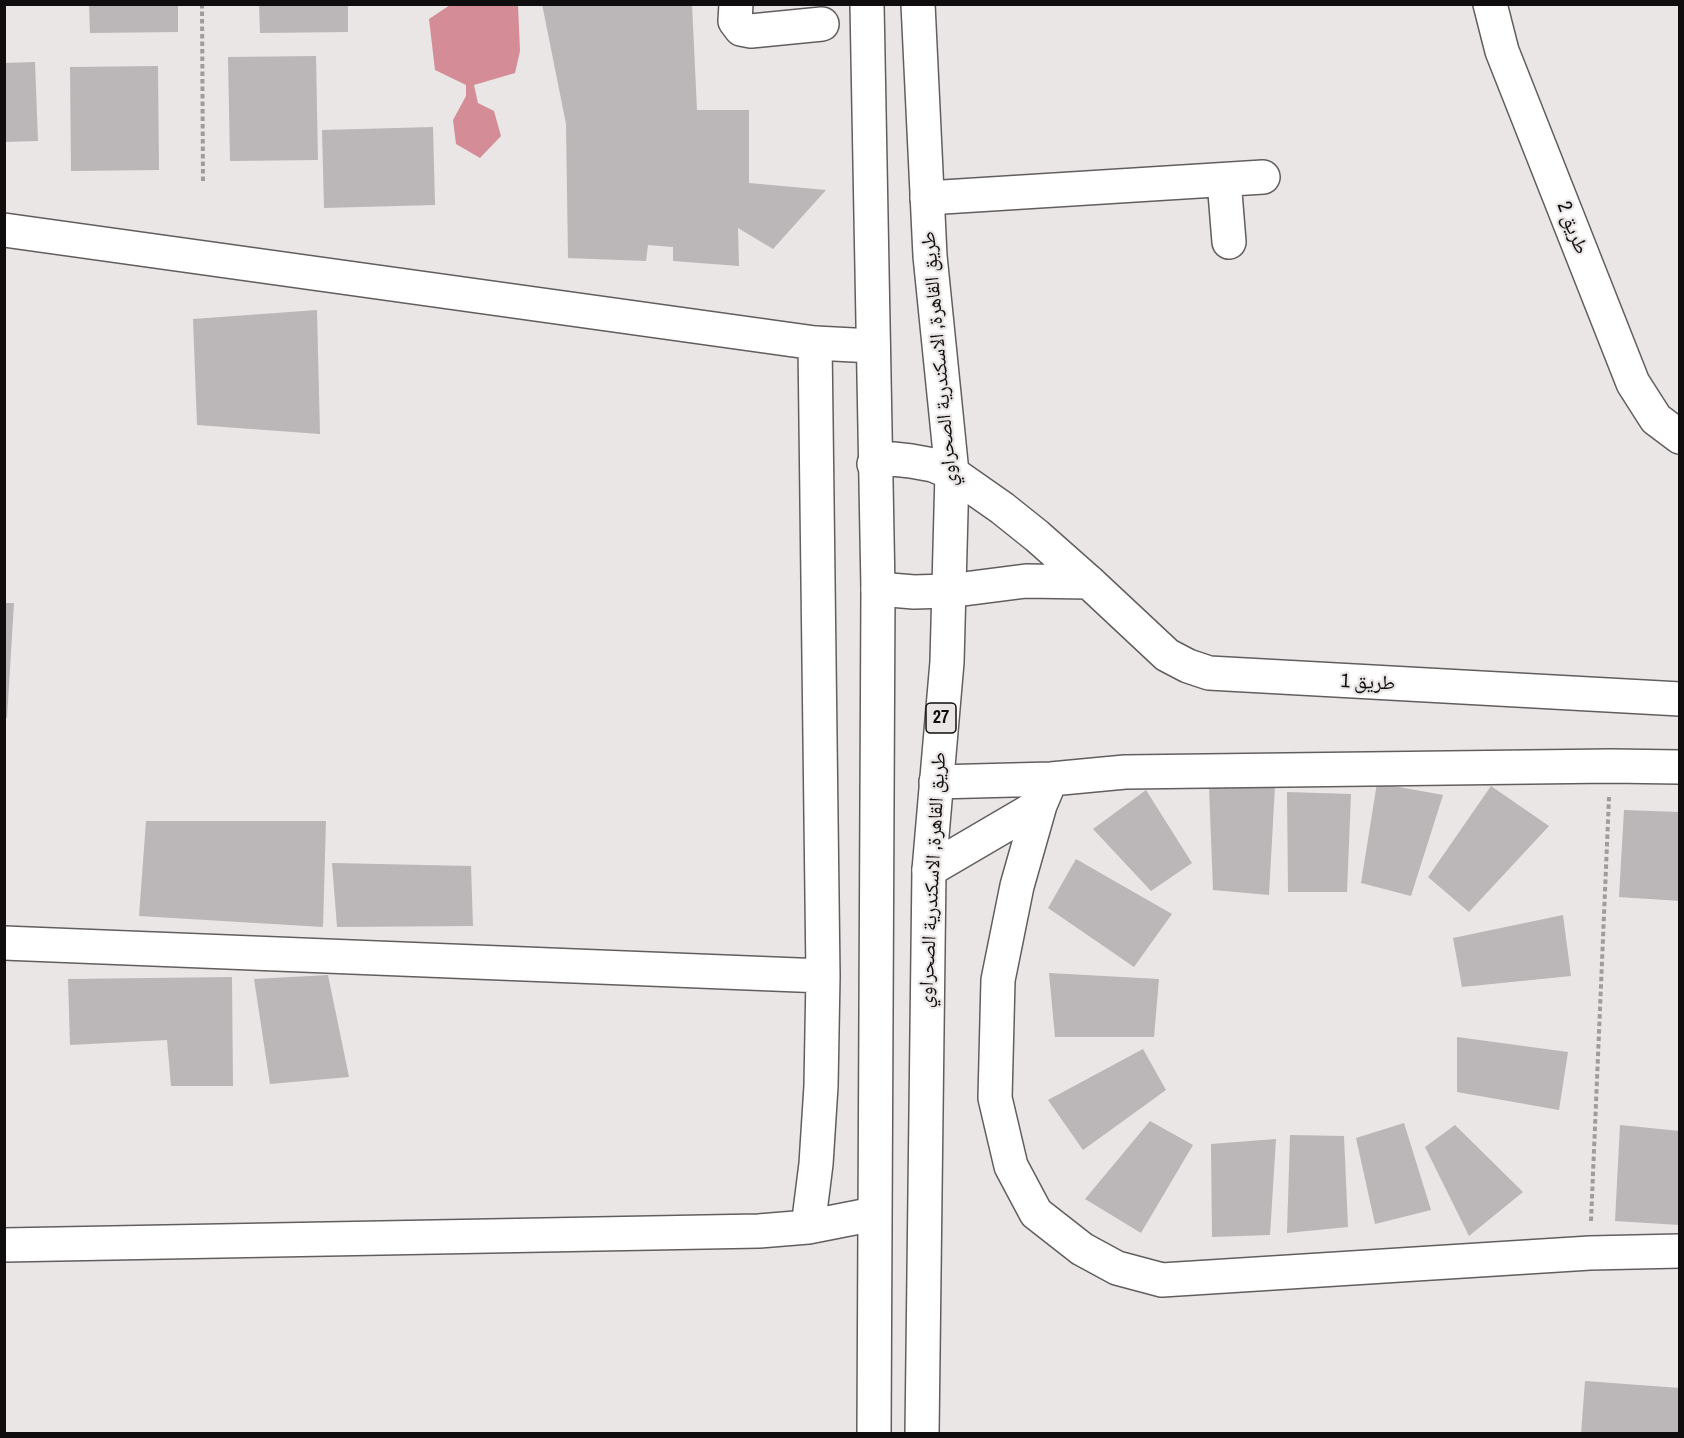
<!DOCTYPE html>
<html>
<head>
<meta charset="utf-8">
<style>
	body { margin:0 }
	#map { position:relative; width:1684px; height:1438px; overflow:hidden; background:#eae6e6; font-family:"Archivo Narrow",sans-serif }
	canvas { display:block }
	.frame { position:absolute; inset:0; border:6px solid #0f0d0d; pointer-events:none }
</style>
</head>
<body>
<div id="map">
<canvas width="1684" height="1438"></canvas>
<div class="frame"></div>
</div>
<script>
const ctx = document.querySelector('canvas').getContext('2d');
ctx.lineJoin = 'round';
function fillPath(path, color) {
  ctx.fillStyle = color;
  ctx.fill(path, 'evenodd');
}
function shape(rows) {
  const path = new Path2D();
  for (const r of rows) {
    path.moveTo(r[0], r[1]);
    for (let i = 2; i < r.length; i += 2) path.lineTo(r[i], r[i + 1]);
  }
  return path;
}
function strokePath(path, color, width, dash) {
  ctx.strokeStyle = color;
  ctx.lineWidth = width;
  ctx.lineCap = dash ? 'butt' : 'round';
  ctx.setLineDash(dash || []);
  ctx.stroke(path);
}
function write(font, color, halo, rows, align = 'center') {
  ctx.font = font + ' "Archivo Narrow","Noto Naskh Arabic",sans-serif';
  ctx.lineWidth = 4.5;
  ctx.setLineDash([]);
  ctx.textBaseline = 'middle';
  ctx.strokeStyle = halo;
  ctx.fillStyle = color;
  for (const [text, x, y, turn = 0] of rows) {
    ctx.save();
    ctx.translate(x, y);
    ctx.rotate((+turn || 0) * Math.PI / 180);
    ctx.textAlign = isNaN(turn) ? turn : align;
    if (halo) ctx.strokeText(text, 0, 0);
    ctx.fillText(text, 0, 0);
    ctx.restore();
  }
}
fillPath(shape([
	[450,5,518,5,520,51,515,73,474,85,478,103,494,111,501,136,480,158,456,144,453,120,466,96,466,85,435,70,429,19]
]), '#d48d96');
fillPath(shape([
	[89,4,178,4,178,32,90,33],
	[259,4,348,4,348,32,260,33],
	[542,4,692,4,697,110,749,110,749,183,826,190,773,249,738,228,739,266,673,261,673,247,648,245,646,261,568,258,566,124],
	[316,56,318,160,230,161,228,57],
	[35,62,38,141,4,142,4,63],
	[158,66,159,170,71,171,70,67],
	[433,127,435,205,324,208,322,130],
	[317,310,320,434,197,425,193,319],
	[4,603,14,603,7,718,4,718],
	[1377,783,1443,795,1411,896,1361,883],
	[1275,786,1269,895,1213,890,1209,787],
	[1491,786,1549,826,1469,912,1428,877],
	[1146,790,1192,863,1151,891,1093,829],
	[1287,792,1351,794,1347,892,1288,892],
	[1624,810,1680,812,1680,901,1619,897],
	[146,821,326,821,323,927,139,916],
	[1076,859,1172,914,1134,967,1048,908],
	[332,863,471,866,473,926,337,927],
	[1563,915,1571,976,1462,987,1453,938],
	[1049,973,1159,979,1154,1037,1055,1037],
	[328,975,349,1077,270,1084,254,979],
	[232,977,233,1086,171,1086,167,1040,70,1045,68,979],
	[1457,1037,1568,1052,1559,1110,1457,1092],
	[1143,1049,1166,1090,1083,1150,1048,1100],
	[1150,1121,1193,1145,1141,1233,1085,1199],
	[1404,1123,1431,1210,1375,1224,1356,1138],
	[1455,1125,1523,1192,1469,1236,1425,1147],
	[1620,1125,1680,1131,1680,1225,1615,1221],
	[1290,1135,1344,1136,1348,1227,1287,1233],
	[1276,1139,1270,1235,1212,1237,1211,1144],
	[1585,1381,1680,1388,1680,1434,1581,1434]
]), '#bbb6b7');
const minor = shape([
	[736,4,735,21,741,29,751,31,822,24],
	[1490,4,1502,51,1633,383,1656,419,1680,437],
	[1224,180,1229,242],
	[927,198,1263,177],
	[4,230,815,343,873,346],
	[874,464,893,459,911,461,933,465,952,473,1002,508,1037,536,1089,582,1167,655,1188,666,1209,673,1680,699],
	[878,589,914,592,948,591,1026,581,1089,582],
	[1051,779,1040,805,1017,886,998,980,995,1098,1011,1166,1036,1213,1082,1249,1117,1268,1162,1280,1590,1253,1680,1251],
	[936,782,1051,779,1125,772,1610,766,1680,767],
	[929,870,1040,805],
	[4,943,823,976],
	[808,1227,816,1164,821,1086,823,976,815,343],
	[4,1245,759,1231,808,1227,874,1214]
]);
const highway = shape([
	[867,4,878,589,874,1434],
	[918,4,930,256,952,473,947,662,929,870,922,1434]
]);
strokePath(minor, '#625e5f', 36);
strokePath(highway, '#625e5f', 36);
strokePath(shape([
	[202,4,203,183],
	[1591,1221,1609,797]
]), '#a09c9c', 4, [4.5, 3]);
strokePath(minor, '#fff', 33);
strokePath(highway, '#fff', 33);
for (const [x, y, w] of [
	[941,718,30]
]) {
  const box = new Path2D();
  box.roundRect(x - w / 2, y - 15, w, 30, 4.5);
  ctx.fillStyle = '#eae6e6';
  ctx.fill(box);
  strokePath(box, '#0f0d0d', 1.5);
}
write('bold 18px', '#0f0d0d', null, [
	["27",941,718]
]);
write('20px', '#0f0d0d', '#eae6e6', [
	["طريق 2",1572,228,69],
	["طريق القاهرة, الاسكندرية الصحراوي",940,359,-95],
	["طريق 1",1368,683,3],
	["طريق القاهرة, الاسكندرية الصحراوي",933,880,-87]
]);
</script>
</body>
</html>
